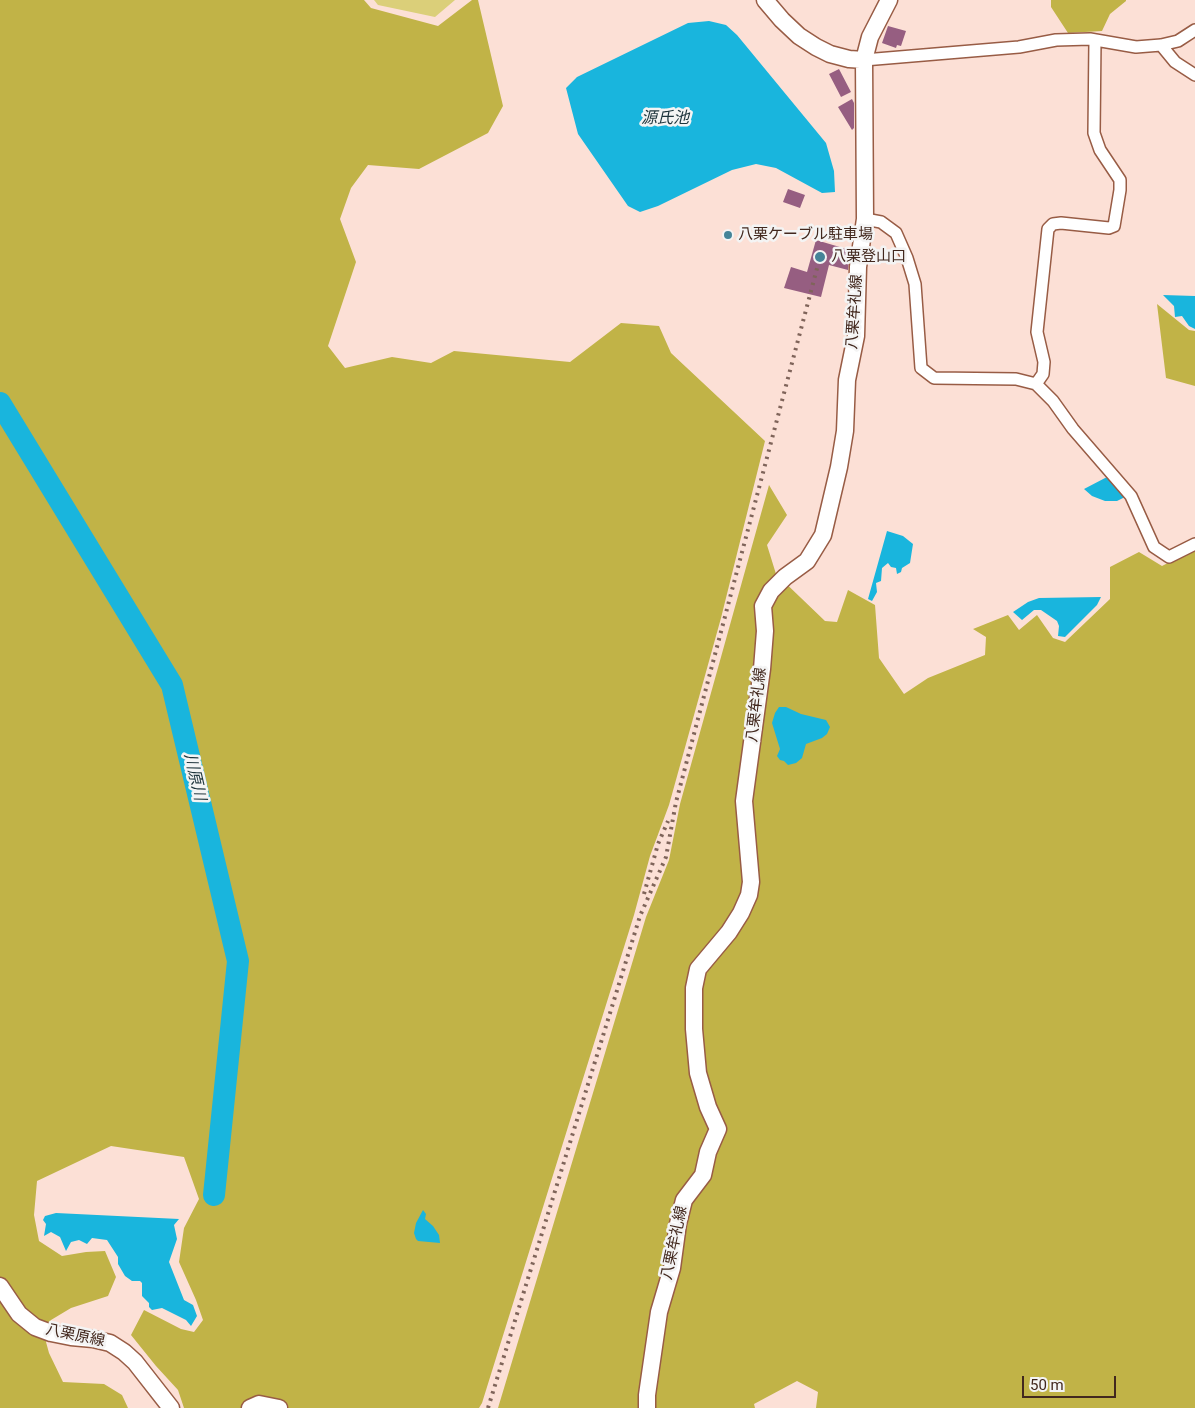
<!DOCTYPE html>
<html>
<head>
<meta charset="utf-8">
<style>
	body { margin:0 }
	#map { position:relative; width:1195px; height:1408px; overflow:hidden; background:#fce0d6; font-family:Roboto,sans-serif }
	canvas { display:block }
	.scale { position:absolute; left:1022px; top:1376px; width:94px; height:22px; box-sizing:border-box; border:2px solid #42281e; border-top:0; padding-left:6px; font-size:15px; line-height:18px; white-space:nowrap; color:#42281e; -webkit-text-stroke:4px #f4f4f4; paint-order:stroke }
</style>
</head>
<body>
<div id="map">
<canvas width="1195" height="1408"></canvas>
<div class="scale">50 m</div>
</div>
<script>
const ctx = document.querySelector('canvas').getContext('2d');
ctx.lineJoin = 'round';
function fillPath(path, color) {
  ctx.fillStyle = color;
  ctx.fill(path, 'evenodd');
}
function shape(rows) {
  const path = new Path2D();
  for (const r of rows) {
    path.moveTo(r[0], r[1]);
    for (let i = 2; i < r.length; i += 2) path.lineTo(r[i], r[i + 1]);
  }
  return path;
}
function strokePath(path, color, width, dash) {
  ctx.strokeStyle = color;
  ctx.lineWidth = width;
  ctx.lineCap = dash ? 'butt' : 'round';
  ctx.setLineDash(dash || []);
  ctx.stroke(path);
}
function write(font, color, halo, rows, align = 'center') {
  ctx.font = font + ' Roboto,"Noto Sans JP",sans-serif';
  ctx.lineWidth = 5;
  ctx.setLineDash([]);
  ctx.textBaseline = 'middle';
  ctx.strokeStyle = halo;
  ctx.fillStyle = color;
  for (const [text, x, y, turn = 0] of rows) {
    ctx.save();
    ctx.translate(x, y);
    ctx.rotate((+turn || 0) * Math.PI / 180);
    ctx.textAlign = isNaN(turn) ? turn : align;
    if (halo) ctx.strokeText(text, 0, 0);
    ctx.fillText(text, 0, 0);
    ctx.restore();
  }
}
fillPath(shape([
	[374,0,455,0,435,17,378,5]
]), '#dbcf79');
fillPath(shape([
	[0,0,364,0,371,8,438,26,472,0,478,0,503,106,488,133,419,169,368,165,351,188,340,219,356,262,328,346,345,368,392,357,431,363,454,351,570,362,621,323,659,326,671,353,765,441,721,618,669,805,650,856,634,915,482,1403,479,1408,184,1408,178,1390,156,1366,131,1335,144,1310,181,1329,194,1332,203,1320,196,1300,179,1262,184,1228,199,1199,184,1157,111,1146,37,1181,34,1215,39,1241,62,1256,86,1252,105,1251,116,1277,108,1296,71,1308,51,1320,46,1342,49,1353,63,1382,104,1384,122,1395,128,1408,0,1408],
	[1051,0,1126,0,1126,1,1110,14,1102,31,1068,33,1051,7],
	[1157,304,1189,330,1195,331,1195,386,1166,378],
	[769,485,787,515,767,545,776,574,825,621,837,622,848,590,875,605,879,658,904,694,928,678,985,655,986,637,973,629,1008,615,1019,630,1037,615,1053,638,1065,642,1110,599,1110,567,1139,552,1162,566,1195,549,1195,1408,816,1408,818,1392,797,1381,754,1404,755,1408,498,1408,646,917,669,860,680,804]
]), '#c1b347');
fillPath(shape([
	[709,21,726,25,737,35,826,143,834,171,835,192,822,193,776,168,756,164,732,170,658,206,640,212,628,206,578,134,566,88,577,77,688,23],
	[1163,295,1195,296,1195,329,1189,326,1182,316,1175,317,1174,306],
	[1107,477,1120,489,1125,497,1117,501,1105,501,1092,496,1084,489],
	[887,531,903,536,913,544,910,563,902,568,901,572,897,574,896,568,891,567,888,563,882,568,881,581,876,583,877,592,872,601,868,599],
	[1101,597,1097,605,1065,637,1058,636,1059,626,1057,621,1041,610,1034,610,1022,620,1013,612,1028,602,1039,598],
	[779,707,786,707,801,714,826,720,830,727,827,734,822,738,806,744,802,758,796,763,788,765,784,761,780,760,777,756,780,749,772,723,775,713],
	[423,1210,426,1214,425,1219,433,1226,439,1235,440,1243,418,1241,416,1239,414,1233,416,1223],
	[56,1213,179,1219,174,1225,177,1239,169,1262,184,1300,193,1305,197,1316,191,1326,186,1320,162,1308,152,1310,149,1307,149,1303,142,1296,142,1283,140,1281,132,1281,125,1276,118,1264,118,1257,107,1240,92,1238,87,1244,79,1240,71,1242,66,1251,60,1237,51,1232,44,1236,46,1224,43,1220,45,1216]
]), '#19b5dd');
strokePath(shape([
	[0,403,172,685,238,961,214,1195]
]), '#19b5dd', 22);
fillPath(shape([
	[888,26,906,31,901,46,897,45,896,48,882,43],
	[839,69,851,92,841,97,829,74],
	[852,99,854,103,854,128,852,130,838,107],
	[788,189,805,195,800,208,783,202],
	[816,240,850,250,848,270,829,265,821,297,784,288,791,267,807,272]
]), '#965e81');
const street = shape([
	[1161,45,1175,62,1195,75],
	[864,60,1019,47,1056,40,1090,39,1136,47,1161,45,1178,41,1195,30],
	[865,219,881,222,896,233,907,258,915,284,921,368,934,378,1016,379,1036,384,1053,401,1073,429,1131,496,1154,547,1169,557,1195,544],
	[1036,384,1043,374,1044,362,1037,332,1048,229,1053,224,1061,223,1109,228,1114,226,1120,190,1120,180,1100,150,1094,133,1095,40]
]);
const secondary = shape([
	[765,0,782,20,799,36,816,47,830,54,849,59,864,60],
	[0,1286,19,1314,35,1327,51,1333,71,1337,93,1339,110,1343,124,1352,135,1362,171,1408],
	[250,1408,259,1404,279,1408],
	[647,1408,647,1395,659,1312,672,1268,678,1224,684,1200,703,1175,708,1152,718,1129,708,1107,698,1073,694,1029,694,988,698,969,729,932,741,913,749,895,751,882,744,801,762,669,765,631,763,606,771,591,785,577,807,561,823,535,839,467,845,431,847,380,856,336,858,267,865,219,864,60,870,37,889,0]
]);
strokePath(street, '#985c45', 14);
strokePath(secondary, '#985c45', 19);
strokePath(street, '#fff', 11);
strokePath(secondary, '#fff', 16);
strokePath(shape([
	[644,894,658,844,668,821],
	[488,1408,640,916,666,857,676,802,820,257]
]), '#7f645a', 4, [2.5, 5]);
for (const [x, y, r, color] of [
	[728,235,5,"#458498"],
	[820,257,6,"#458498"]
]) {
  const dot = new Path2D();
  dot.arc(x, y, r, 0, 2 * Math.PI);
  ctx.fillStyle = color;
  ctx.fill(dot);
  strokePath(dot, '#f4f4f4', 2);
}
write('15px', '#42281e', '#f4f4f4', [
	["八栗ケーブル駐車場",738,235],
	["八栗登山口",831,257]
], 'left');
write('15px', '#42281e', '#f4f4f4', [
	["八栗牟礼線",855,312,-86],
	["八栗牟礼線",757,705,-83],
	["八栗牟礼線",675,1243,-78],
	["八栗原線",75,1336,12]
]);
write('italic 16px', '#1e343c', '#f4f4f4', [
	["源氏池",665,119],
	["川原川",194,777,77]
]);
</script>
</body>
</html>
